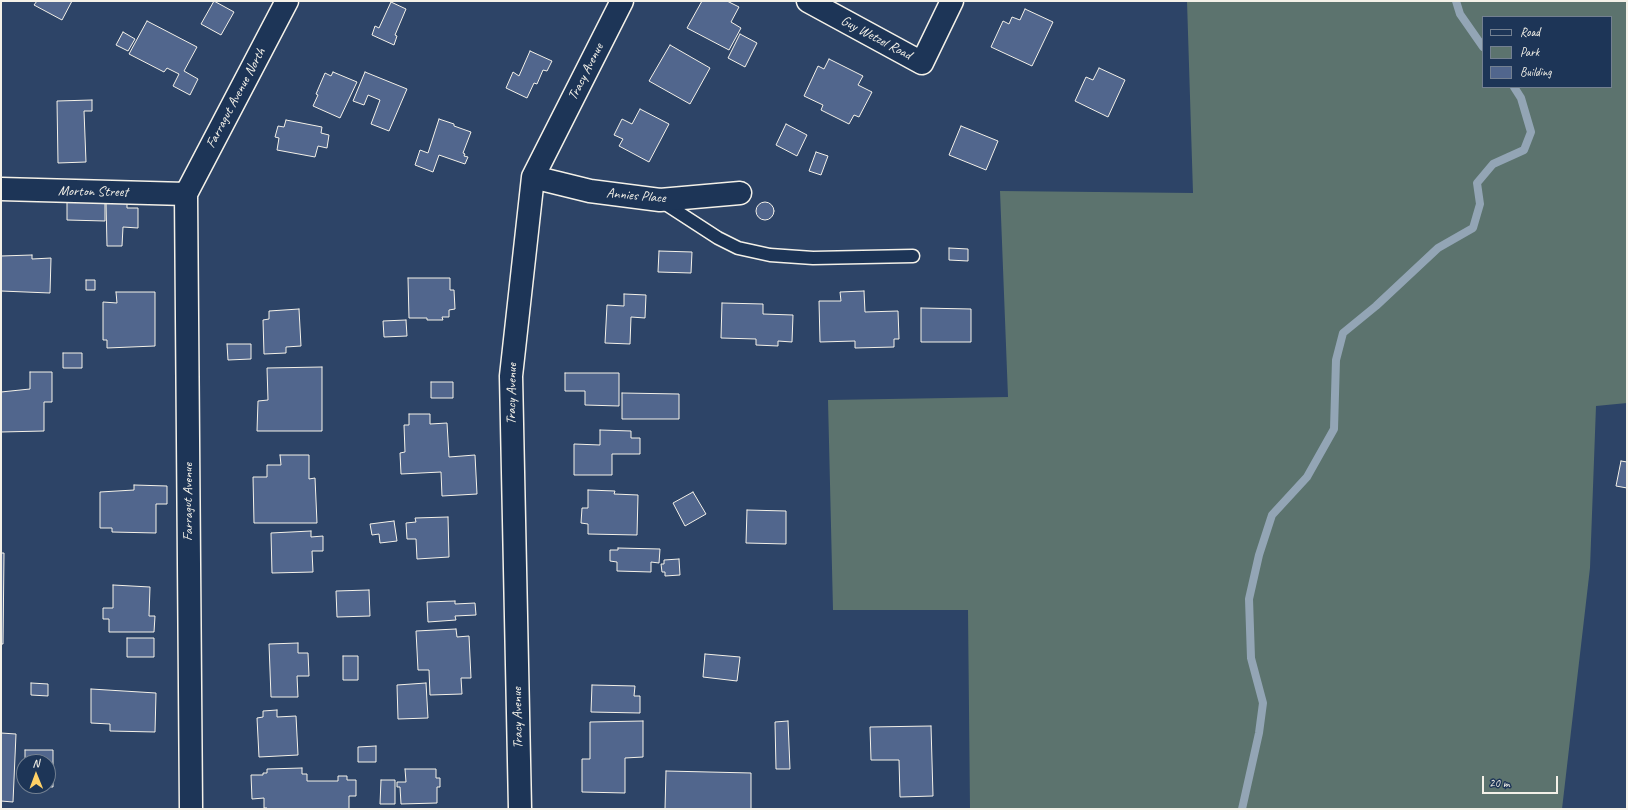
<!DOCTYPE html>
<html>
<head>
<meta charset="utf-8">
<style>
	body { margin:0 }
	#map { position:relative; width:1628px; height:810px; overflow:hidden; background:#2d4467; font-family:Caveat,sans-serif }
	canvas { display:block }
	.frame { position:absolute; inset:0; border:2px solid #f4f1e8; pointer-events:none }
	.legend { position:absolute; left:1482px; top:16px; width:130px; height:72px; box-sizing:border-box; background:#1d3557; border:1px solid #738091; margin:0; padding:5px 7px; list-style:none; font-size:12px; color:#f4f1e8 }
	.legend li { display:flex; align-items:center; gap:8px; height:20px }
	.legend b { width:20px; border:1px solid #738091 }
	.north { position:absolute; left:16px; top:754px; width:40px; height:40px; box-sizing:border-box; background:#1d3557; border:1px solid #738091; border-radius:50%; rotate:359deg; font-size:11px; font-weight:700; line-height:16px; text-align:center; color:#f4f1e8 }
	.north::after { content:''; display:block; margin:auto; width:14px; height:18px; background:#ffd166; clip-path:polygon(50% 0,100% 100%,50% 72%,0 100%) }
	.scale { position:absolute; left:1482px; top:776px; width:76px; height:18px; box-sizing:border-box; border:2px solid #f4f1e8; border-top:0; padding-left:5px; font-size:12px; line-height:14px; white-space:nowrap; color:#f4f1e8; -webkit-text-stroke:3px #1d3557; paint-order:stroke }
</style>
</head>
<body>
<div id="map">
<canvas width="1628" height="810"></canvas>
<div class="frame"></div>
<ul class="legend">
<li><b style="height:5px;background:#1d3557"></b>Road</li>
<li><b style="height:11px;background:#5c736e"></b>Park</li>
<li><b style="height:11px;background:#51668d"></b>Building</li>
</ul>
<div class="north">N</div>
<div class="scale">20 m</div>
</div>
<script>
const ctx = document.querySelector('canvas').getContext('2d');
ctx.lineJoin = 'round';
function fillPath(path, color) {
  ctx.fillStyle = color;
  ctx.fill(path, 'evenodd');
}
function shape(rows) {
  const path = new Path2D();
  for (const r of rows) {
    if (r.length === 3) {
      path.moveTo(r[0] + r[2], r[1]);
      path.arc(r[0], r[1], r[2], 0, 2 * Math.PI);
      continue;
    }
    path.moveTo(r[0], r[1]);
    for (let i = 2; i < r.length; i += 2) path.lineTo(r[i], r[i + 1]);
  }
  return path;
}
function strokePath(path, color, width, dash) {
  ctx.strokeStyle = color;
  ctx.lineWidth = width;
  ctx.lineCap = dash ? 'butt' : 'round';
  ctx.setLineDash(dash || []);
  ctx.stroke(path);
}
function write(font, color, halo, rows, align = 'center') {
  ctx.font = font + ' Caveat,sans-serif';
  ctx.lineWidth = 3;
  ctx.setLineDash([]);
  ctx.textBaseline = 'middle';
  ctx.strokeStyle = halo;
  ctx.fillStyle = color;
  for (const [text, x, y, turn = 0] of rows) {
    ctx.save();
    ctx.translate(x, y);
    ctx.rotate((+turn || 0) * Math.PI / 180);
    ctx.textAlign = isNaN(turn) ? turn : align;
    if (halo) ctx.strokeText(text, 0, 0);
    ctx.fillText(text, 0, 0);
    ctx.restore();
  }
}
fillPath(shape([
	[1187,1,1627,1,1627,403,1596,406,1590,568,1562,809,970,809,968,610,833,610,828,400,1008,397,1000,191,1193,193],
	[1483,17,1611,17,1611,87,1483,87]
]), '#5c736e');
strokePath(shape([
	[1456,1,1460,14,1483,47],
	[1242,809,1259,733,1263,703,1251,658,1249,599,1259,555,1272,515,1307,477,1334,429,1336,360,1343,333,1376,306,1438,248,1473,228,1480,204,1477,183,1493,164,1524,150,1531,132,1521,98,1514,87]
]), '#93a5b5', 8);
const building = shape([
	[37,1,72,1,62,20,34,5,37,1],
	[214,1,234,12,221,35,201,24,214,1],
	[702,1,727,1,739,7,731,22,741,28,729,50,687,28,702,1],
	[391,2,406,9,395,35,397,36,394,45,372,35,375,26,379,28,391,2],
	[1025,9,1053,22,1032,66,991,47,1003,21,1009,24,1012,17,1020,20,1025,9],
	[147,21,197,47,184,71,198,79,190,95,173,86,179,74,167,68,164,72,129,54,147,21],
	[123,32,135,39,128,51,116,45,123,32],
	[740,34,757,43,745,67,728,58,740,34],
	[670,45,710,68,690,104,649,81,670,45],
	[530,51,552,61,547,71,543,70,537,84,534,83,527,98,506,88,513,72,519,76,530,51],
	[829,59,863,76,858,85,872,92,859,117,854,115,849,124,821,110,823,105,804,96,818,66,824,69,829,59],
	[1099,68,1125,80,1108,117,1075,101,1086,77,1093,80,1099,68],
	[333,72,357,82,340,118,313,106,318,95,316,94,325,73,331,76,333,72],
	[365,72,407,89,389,131,371,124,380,100,368,95,364,105,353,101,365,72],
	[92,100,92,111,84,111,86,162,58,163,57,101,92,100],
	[640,109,669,124,649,162,619,146,623,139,614,135,622,119,632,124,640,109],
	[439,119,454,124,454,126,471,132,463,153,465,154,464,156,468,157,465,164,439,155,433,172,415,165,420,150,428,153,439,119],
	[286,120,322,127,321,133,329,135,327,148,318,146,315,157,277,150,279,138,275,137,278,126,284,127,286,120],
	[786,124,807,135,797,156,776,145,786,124],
	[961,126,998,141,986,170,949,155,961,126],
	[816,152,828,156,821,175,809,171,816,152],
	[67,201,105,202,105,221,67,220,67,201],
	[106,201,127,202,127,208,138,208,138,228,123,227,122,246,107,246,106,201],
	[765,211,9],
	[949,248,968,249,968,261,949,260,949,248],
	[659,251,692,252,691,273,658,272,659,251],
	[32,255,32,259,51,258,50,293,1,291,1,256,32,255],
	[408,278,450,278,450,290,454,290,455,309,449,310,449,317,442,317,443,320,427,320,427,318,409,318,408,278],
	[86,280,95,280,95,290,86,290,86,280],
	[864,291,865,312,898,311,899,339,894,339,894,347,855,348,855,341,820,342,819,301,841,301,840,292,864,291],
	[116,292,155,292,155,346,107,348,107,340,103,340,103,302,117,303,116,292],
	[624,294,646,295,645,318,631,317,630,344,605,343,607,305,624,306,624,294],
	[722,303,763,304,763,314,793,315,792,342,778,341,778,346,756,345,756,339,721,338,722,303],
	[921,308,971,309,971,342,921,342,921,308],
	[299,309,301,346,286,347,286,353,264,354,263,320,269,319,269,311,299,309],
	[406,320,407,336,384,337,383,321,406,320],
	[227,344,251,344,251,359,228,360,227,344],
	[63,353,82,353,82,368,63,368,63,353],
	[322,367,322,431,257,431,258,401,268,400,267,368,322,367],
	[30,372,52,372,52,402,44,402,44,431,1,432,1,392,30,389,30,372],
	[565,373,619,373,619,406,585,405,585,391,565,391,565,373],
	[431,382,453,382,453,398,431,398,431,382],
	[622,393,679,394,679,419,622,419,622,393],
	[409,414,430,414,430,424,447,423,449,457,475,455,477,494,442,496,441,472,401,474,400,453,405,452,404,425,409,425,409,414],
	[600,430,631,431,631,438,640,438,640,454,612,454,612,475,574,475,574,444,600,445,600,430],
	[280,455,309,455,309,479,315,478,317,523,254,523,253,477,267,477,267,465,281,465,280,455],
	[1621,461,1627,462,1627,488,1616,486,1621,461],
	[134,485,167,486,167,504,156,504,156,533,112,532,112,528,100,528,100,492,134,490,134,485],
	[588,490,615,491,614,494,638,495,637,535,588,534,588,524,581,523,582,508,588,508,588,490],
	[693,492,706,514,685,526,673,503,693,492],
	[747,510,786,511,786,544,746,543,747,510],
	[448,517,449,557,417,559,416,539,407,539,406,523,416,522,415,518,448,517],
	[394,521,397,541,380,543,379,534,372,535,370,524,394,521],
	[311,531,311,537,323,536,323,551,312,551,313,572,272,573,271,533,311,531],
	[618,548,660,549,659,563,651,562,651,572,617,571,617,562,610,561,610,550,618,550,618,548],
	[1,553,4,553,3,644,1,644,1,553],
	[679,559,680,575,665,576,665,572,662,572,661,564,664,564,664,560,679,559],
	[113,585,150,587,149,616,155,616,154,632,109,632,109,619,103,619,103,608,113,608,113,585],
	[369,590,370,616,337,617,336,591,369,590],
	[455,601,455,604,475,603,476,615,455,616,456,620,428,622,427,602,455,601],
	[456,629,457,637,469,636,471,678,461,678,462,694,430,695,429,670,418,670,416,631,456,629],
	[127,638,154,638,154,657,127,657,127,638],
	[298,643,298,653,308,653,309,676,297,676,298,697,271,697,269,644,298,643],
	[705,654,740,657,737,681,703,677,705,654],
	[343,656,358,656,358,680,343,680,343,656],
	[31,683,48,684,48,696,31,695,31,683],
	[426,683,428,718,398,719,397,685,426,683],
	[592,685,635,686,634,696,640,696,640,713,591,712,592,685],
	[91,689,156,693,155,732,110,731,110,724,91,723,91,689],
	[277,710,277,717,296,716,298,755,259,757,257,718,263,717,263,711,277,710],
	[643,721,643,757,625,758,625,793,582,792,582,759,590,759,590,722,643,721],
	[788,721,790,769,776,769,775,722,788,721],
	[931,726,933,796,900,797,899,760,871,760,870,727,931,726],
	[1,733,16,734,13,802,1,801,1,733],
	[376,746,376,762,358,762,358,747,376,746],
	[25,750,53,750,53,787,25,786,48,786,48,762,25,762,25,750],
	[302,768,302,774,307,774,307,781,338,781,338,776,347,776,347,780,356,780,356,796,349,796,349,809,267,809,267,808,264,808,264,798,252,799,251,775,263,775,263,773,267,773,267,769,302,768],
	[405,769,436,769,436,778,440,778,440,787,437,787,437,803,401,804,400,787,397,787,397,782,406,782,405,769],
	[666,771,751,773,751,809,665,809,666,771],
	[381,780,395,780,395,804,380,804,381,780]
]);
fillPath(building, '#51668d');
strokePath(building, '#f4f1e8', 1);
const lane = shape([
	[661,201,718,238,738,248,770,255,813,258,913,256]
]);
const street = shape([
	[808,1,922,63,952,1],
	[533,177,590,191,660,200,740,193],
	[1,189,186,194],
	[191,809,186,194,287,1],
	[520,809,511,376,533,177,622,1]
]);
strokePath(lane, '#f4f1e8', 15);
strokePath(street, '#f4f1e8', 25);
strokePath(lane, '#1d3557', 12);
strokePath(street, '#1d3557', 22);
write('14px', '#f4f1e8', '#1d3557', [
	["Guy Wetzel Road",876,38,28],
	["Tracy Avenue",586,72,-63],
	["Farragut Avenue North",236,98,-62],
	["Morton Street",93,192,1],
	["Annies Place",636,196,5],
	["Tracy Avenue",512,394,-89],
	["Farragut Avenue",188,502,-90],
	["Tracy Avenue",518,718,-91]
]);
</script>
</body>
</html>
